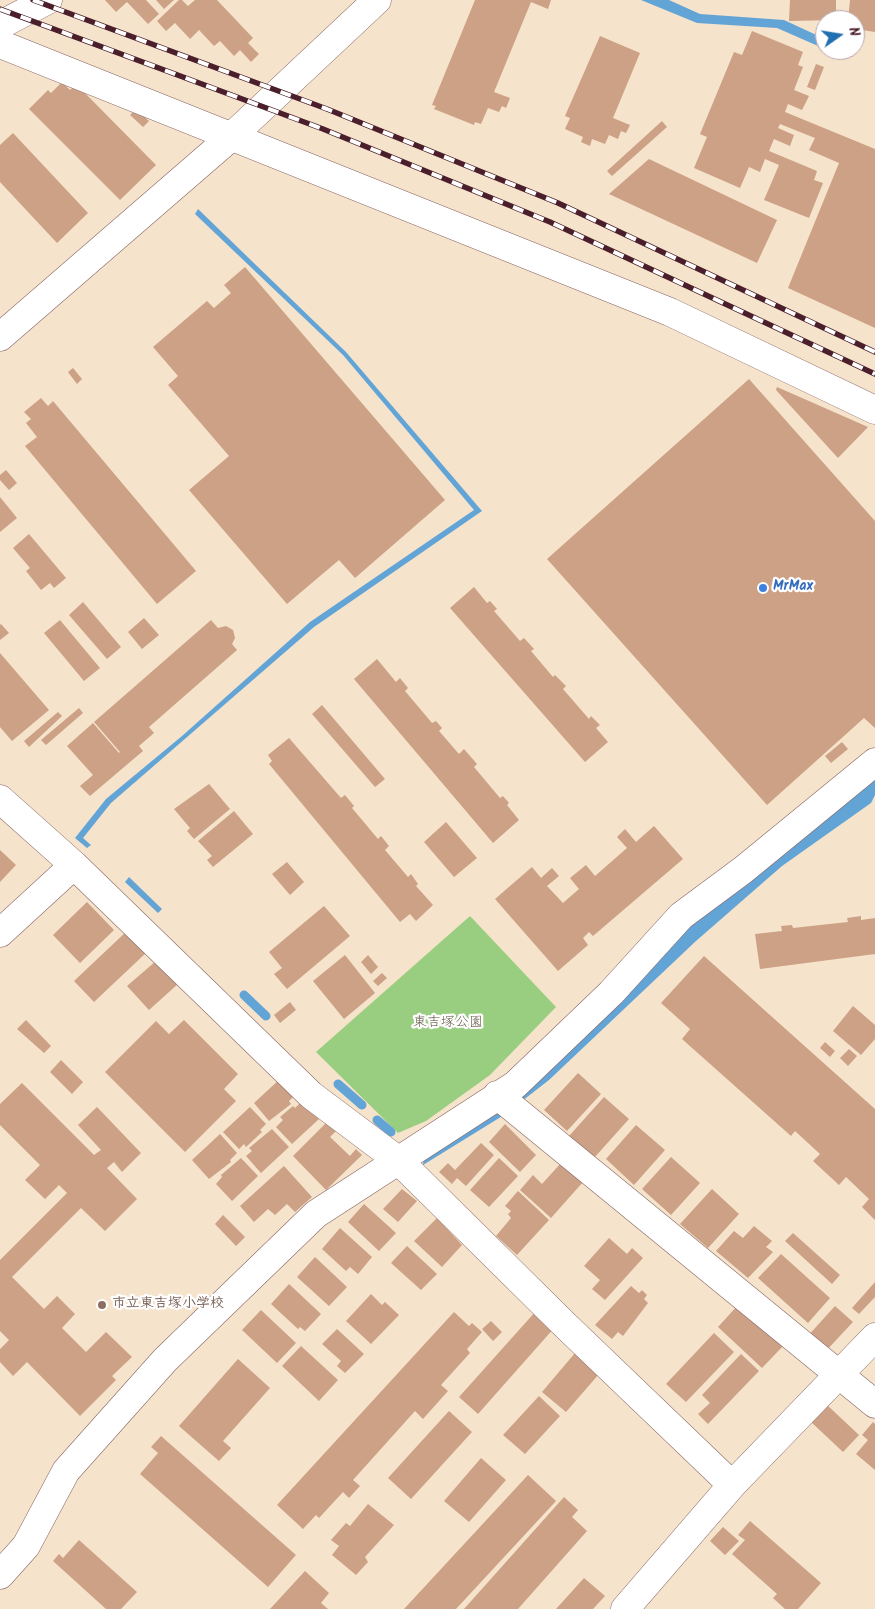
<!DOCTYPE html>
<html>
<head>
<meta charset="utf-8">
<style>
	body { margin:0 }
	#map { position:relative; width:875px; height:1609px; overflow:hidden; background:#f6e3cb; font-family:Kalam,sans-serif }
	canvas { display:block }
	.north { position:absolute; left:815px; top:10px; width:50px; height:50px; box-sizing:border-box; background:#fff; border:1px solid #b7a5aa; border-radius:50%; rotate:77deg; font-size:14px; font-weight:700; line-height:20px; text-align:center; color:#4a1f2b }
	.north::after { content:''; display:block; margin:auto; width:18px; height:22px; background:#1f6fb2; clip-path:polygon(50% 0,100% 100%,50% 72%,0 100%) }
</style>
</head>
<body>
<div id="map">
<canvas width="875" height="1609"></canvas>
<div class="north">N</div>
</div>
<script>
const ctx = document.querySelector('canvas').getContext('2d');
ctx.lineJoin = 'round';
function fillPath(path, color) {
  ctx.fillStyle = color;
  ctx.fill(path, 'evenodd');
}
function shape(rows) {
  const path = new Path2D();
  for (const r of rows) {
    path.moveTo(r[0], r[1]);
    for (let i = 2; i < r.length; i += 2) path.lineTo(r[i], r[i + 1]);
  }
  return path;
}
function strokePath(path, color, width, dash) {
  ctx.strokeStyle = color;
  ctx.lineWidth = width;
  ctx.lineCap = dash ? 'butt' : 'round';
  ctx.setLineDash(dash || []);
  ctx.stroke(path);
}
function write(font, color, halo, rows, align = 'center') {
  ctx.font = font + ' Kalam,"Klee One",sans-serif';
  ctx.lineWidth = 4.5;
  ctx.setLineDash([]);
  ctx.textBaseline = 'middle';
  ctx.strokeStyle = halo;
  ctx.fillStyle = color;
  for (const [text, x, y, turn = 0] of rows) {
    ctx.save();
    ctx.translate(x, y);
    ctx.rotate((+turn || 0) * Math.PI / 180);
    ctx.textAlign = isNaN(turn) ? turn : align;
    if (halo) ctx.strokeText(text, 0, 0);
    ctx.fillText(text, 0, 0);
    ctx.restore();
  }
}
fillPath(shape([
	[470,916,556,1007,490,1075,426,1121,398,1133,316,1052]
]), '#99ce80');
fillPath(shape([
	[641,0,669,0,700,14,784,20,825,39,825,49,777,28,697,23],
	[198,209,346,352,482,511,314,627,111,803,83,838,91,845,87,848,75,838,106,799,182,736,310,622,474,510,343,355,195,214],
	[875,772,875,795,871,803,782,866,696,941,549,1080,504,1115,423,1165,424,1156,682,922],
	[129,877,162,909,158,913,125,882]
]), '#63a4d7');
strokePath(shape([
	[244,995,266,1016],
	[338,1084,362,1105],
	[377,1120,391,1132]
]), '#63a4d7', 9);
fillPath(shape([
	[105,0,146,0,159,14,148,24,127,2,116,12],
	[156,0,174,0,164,9],
	[179,0,182,0,188,6,195,0,217,0,253,38,248,43,259,54,251,62,240,50,234,56,220,41,214,46,199,30,190,39,175,23,166,31,157,21],
	[475,0,551,0,548,9,531,2,494,92,510,98,506,108,502,106,499,112,488,108,481,124,475,122,474,125,434,109,436,106,432,105],
	[790,0,836,0,836,20,789,21],
	[850,0,875,0,875,32,855,29,855,20,848,20],
	[752,31,803,52,798,65,803,67,794,90,809,96,802,110,788,104,785,112,875,149,875,328,788,288,839,163,809,150,815,138,780,124,778,128,794,135,790,146,774,139,769,151,817,171,814,180,823,183,809,218,764,200,779,165,765,159,760,172,749,167,740,188,694,168,707,137,700,134,734,52,742,55],
	[600,36,640,53,613,118,630,125,626,133,621,131,618,139,609,135,605,144,592,139,590,146,581,142,583,137,565,129,570,118,565,116],
	[816,64,824,67,815,90,807,87],
	[62,82,70,90,76,84,156,165,120,200,29,109,48,90,51,93],
	[136,109,149,121,143,127,130,115],
	[662,121,667,127,612,176,607,171],
	[13,133,88,213,57,243,0,182,0,145],
	[649,159,777,220,757,263,609,194],
	[245,267,445,500,355,578,339,560,287,604,189,490,229,456,168,385,178,376,153,347,207,301,214,308,231,293,224,285],
	[73,368,82,379,77,384,68,372],
	[749,379,875,521,875,728,864,718,767,805,547,559],
	[777,387,868,427,838,458,776,390],
	[41,398,48,406,53,401,196,571,157,604,25,446,37,437,26,423,31,419,24,412],
	[6,470,17,483,9,490,0,480,0,475],
	[0,497,17,518,0,532],
	[29,534,66,578,54,588,50,583,41,590,26,571,30,568,13,548],
	[474,587,487,603,490,601,497,609,494,611,520,641,524,638,534,649,531,651,553,677,555,675,566,686,563,689,589,719,591,716,600,725,596,728,608,742,585,762,450,608],
	[83,602,121,647,107,659,69,615],
	[144,618,159,635,142,649,128,632],
	[60,620,100,668,84,681,44,633],
	[211,620,218,628,226,626,233,630,235,638,232,644,237,650,149,727,154,733,139,746,143,751,90,796,80,786,93,775,67,746,93,723,119,753,120,752,94,722],
	[1,624,9,633,0,640,0,625],
	[0,653,49,710,12,741,0,727],
	[377,659,396,682,400,678,408,688,405,691,432,723,436,721,442,728,439,731,459,754,464,749,477,764,474,767,500,798,503,796,509,803,507,805,519,820,493,843,354,679],
	[322,705,385,779,375,787,312,714],
	[79,708,83,713,46,745,41,740],
	[58,712,62,716,29,747,24,741],
	[289,738,341,798,345,795,354,806,352,808,378,839,381,836,389,846,385,850,408,877,411,874,418,884,416,886,433,905,416,921,410,914,400,922,269,764,272,761,268,755],
	[842,742,848,749,831,763,825,756],
	[209,784,230,809,194,839,187,831,190,828,174,809],
	[234,811,253,834,213,867,207,860,212,856,198,841],
	[446,822,477,858,454,877,424,842],
	[654,826,683,859,593,936,589,932,583,938,588,945,558,971,495,899,532,867,541,878,552,868,559,876,547,886,563,903,579,889,570,878,586,865,595,876,627,848,617,837,625,829,636,842],
	[0,850,16,865,0,882],
	[287,862,304,882,290,895,272,874],
	[87,902,114,930,80,963,53,935],
	[324,906,350,936,287,989,274,974,282,968,269,952],
	[861,916,861,920,875,918,875,954,760,969,755,934,782,931,781,926,792,925,793,928,848,922,847,918],
	[128,930,148,951,94,1002,74,981],
	[345,955,375,993,344,1019,313,981],
	[368,955,378,967,371,974,361,962],
	[704,956,875,1109,875,1220,862,1207,869,1199,846,1177,839,1185,813,1161,820,1154,795,1131,791,1136,682,1039,690,1029,661,1003],
	[156,961,179,983,149,1010,127,986],
	[382,973,387,978,378,986,373,981],
	[290,1002,296,1010,280,1023,274,1015],
	[853,1006,875,1025,875,1039,861,1055,833,1031],
	[26,1020,51,1046,44,1053,17,1029],
	[184,1020,238,1074,224,1089,236,1101,185,1152,105,1072,156,1021,169,1034],
	[825,1042,835,1051,830,1057,820,1048],
	[849,1049,857,1056,848,1066,840,1058],
	[61,1060,83,1082,72,1094,50,1072],
	[578,1073,601,1094,567,1131,544,1110],
	[280,1079,295,1095,289,1101,291,1104,269,1121,254,1103],
	[22,1083,94,1155,101,1150,78,1125,97,1107,141,1153,122,1172,114,1162,107,1168,137,1199,105,1231,81,1208,12,1277,44,1309,57,1296,75,1314,62,1328,86,1352,106,1332,132,1357,112,1376,116,1380,80,1416,27,1362,13,1376,0,1362,0,1349,9,1340,0,1331,0,1260,67,1193,59,1185,45,1199,25,1180,40,1165,0,1125,0,1104],
	[604,1097,629,1119,594,1158,569,1136],
	[302,1101,319,1119,292,1144,276,1127,283,1120,280,1117,293,1106,295,1108],
	[250,1107,266,1124,260,1130,262,1132,246,1147,244,1144,239,1149,223,1132],
	[327,1122,336,1131,330,1137,350,1156,356,1149,362,1155,326,1190,293,1156],
	[505,1124,536,1155,520,1172,489,1142],
	[636,1125,665,1150,634,1185,606,1159],
	[272,1129,289,1147,261,1173,246,1156,252,1151,249,1148],
	[220,1134,237,1153,230,1160,231,1162,209,1179,192,1160],
	[481,1143,494,1155,466,1186,457,1178,452,1184,439,1172,448,1163,455,1170],
	[671,1157,700,1183,671,1215,642,1189],
	[241,1158,258,1176,232,1201,216,1184,222,1177,221,1175],
	[499,1158,518,1176,489,1207,470,1190],
	[561,1163,583,1182,551,1218,520,1190,533,1175,542,1184],
	[284,1166,312,1197,295,1212,287,1204,275,1215,268,1209,254,1222,240,1206],
	[402,1189,417,1201,398,1222,383,1209],
	[712,1189,739,1214,708,1248,680,1224],
	[518,1191,549,1220,517,1255,496,1236,511,1218,508,1214,511,1211,505,1206],
	[364,1204,396,1233,379,1251,348,1222],
	[223,1215,245,1237,236,1246,215,1224],
	[437,1218,462,1245,442,1267,414,1241],
	[754,1226,772,1241,766,1247,773,1252,748,1278,716,1251,734,1231,743,1238],
	[340,1228,372,1257,358,1274,350,1267,346,1271,322,1249],
	[793,1233,840,1275,832,1284,785,1241],
	[609,1238,627,1254,632,1248,643,1258,605,1300,592,1289,600,1280,584,1266],
	[407,1246,437,1274,421,1290,391,1263],
	[781,1254,830,1298,808,1323,758,1278],
	[315,1257,347,1287,329,1306,297,1277],
	[875,1282,875,1297,859,1314,852,1308],
	[289,1284,321,1314,305,1331,300,1327,298,1329,271,1304],
	[631,1286,639,1293,642,1290,647,1295,644,1299,648,1303,623,1336,618,1332,612,1339,595,1325],
	[371,1294,382,1305,385,1302,399,1315,371,1344,346,1321],
	[739,1304,784,1345,762,1368,718,1327],
	[835,1306,853,1322,824,1353,806,1338],
	[261,1310,296,1343,277,1363,242,1330],
	[536,1311,555,1327,478,1414,459,1397],
	[454,1312,469,1326,472,1323,482,1332,467,1349,470,1353,441,1385,448,1391,423,1419,415,1411,353,1480,360,1486,349,1498,343,1492,319,1518,316,1515,303,1529,277,1505],
	[491,1321,502,1332,493,1341,482,1329],
	[337,1329,364,1354,345,1373,337,1366,341,1361,322,1344],
	[714,1333,734,1352,686,1402,666,1384],
	[301,1346,338,1380,319,1401,282,1366],
	[575,1353,599,1374,566,1412,542,1392],
	[741,1354,759,1371,708,1424,698,1414,710,1403,702,1395],
	[238,1359,270,1388,223,1441,231,1448,219,1461,179,1426],
	[539,1396,560,1416,525,1454,503,1435],
	[826,1404,859,1435,843,1452,810,1421],
	[449,1411,472,1432,411,1499,388,1478],
	[873,1422,875,1424,875,1470,856,1454,868,1440,862,1435],
	[161,1436,296,1555,268,1587,140,1474,158,1453,151,1447],
	[481,1458,506,1480,469,1522,444,1501],
	[528,1475,556,1501,456,1609,404,1609],
	[564,1497,578,1510,572,1517,587,1531,518,1609,464,1609],
	[368,1504,394,1525,365,1557,368,1562,356,1575,332,1555,339,1546,331,1540,346,1523,350,1526],
	[750,1521,821,1583,798,1609,785,1609,773,1598,777,1594,732,1554,745,1540,738,1535],
	[723,1527,739,1541,725,1555,710,1541],
	[79,1540,137,1592,121,1609,106,1609,53,1561,59,1554,63,1558],
	[305,1571,329,1593,321,1603,328,1609,270,1609],
	[584,1578,605,1596,593,1609,556,1609]
]), '#cca185');
const minor = shape([
	[0,25,48,0],
	[0,44,670,312,875,410],
	[0,799,74,865,311,1095,399,1161,565,1325,732,1485],
	[0,933,74,865],
	[497,1095,875,1404],
	[0,1575,26,1546,66,1471,165,1360,316,1214,515,1085,611,993,681,916,743,870,875,762],
	[625,1609,732,1485,875,1337]
]);
const tertiary = shape([
	[0,337,231,137,377,0]
]);
strokePath(minor, '#866463', 29);
strokePath(tertiary, '#866463', 29);
strokePath(minor, '#fff', 28);
strokePath(tertiary, '#fff', 28);
const rail = shape([
	[33,0,327,109,558,203,875,352],
	[0,9,323,129,550,222,875,374]
]);
strokePath(rail, '#4a1f2b', 5.5);
strokePath(rail, '#fff', 4, [11]);
for (const [x, y, r, color] of [
	[763,588,5,"#3f7fe0"],
	[102,1305,5,"#8d6e63"]
]) {
  const dot = new Path2D();
  dot.arc(x, y, r, 0, 2 * Math.PI);
  ctx.fillStyle = color;
  ctx.fill(dot);
  strokePath(dot, '#fff', 2);
}
write('bold 14px', '#366cbe', '#fff', [
	["MrMax",773,588]
], 'left');
write('14px', '#665c49', '#fff', [
	["東吉塚公園",448,1024]
]);
write('bold 14px', '#785e54', '#fff', [
	["市立東吉塚小学校",112,1305]
], 'left');
</script>
</body>
</html>
